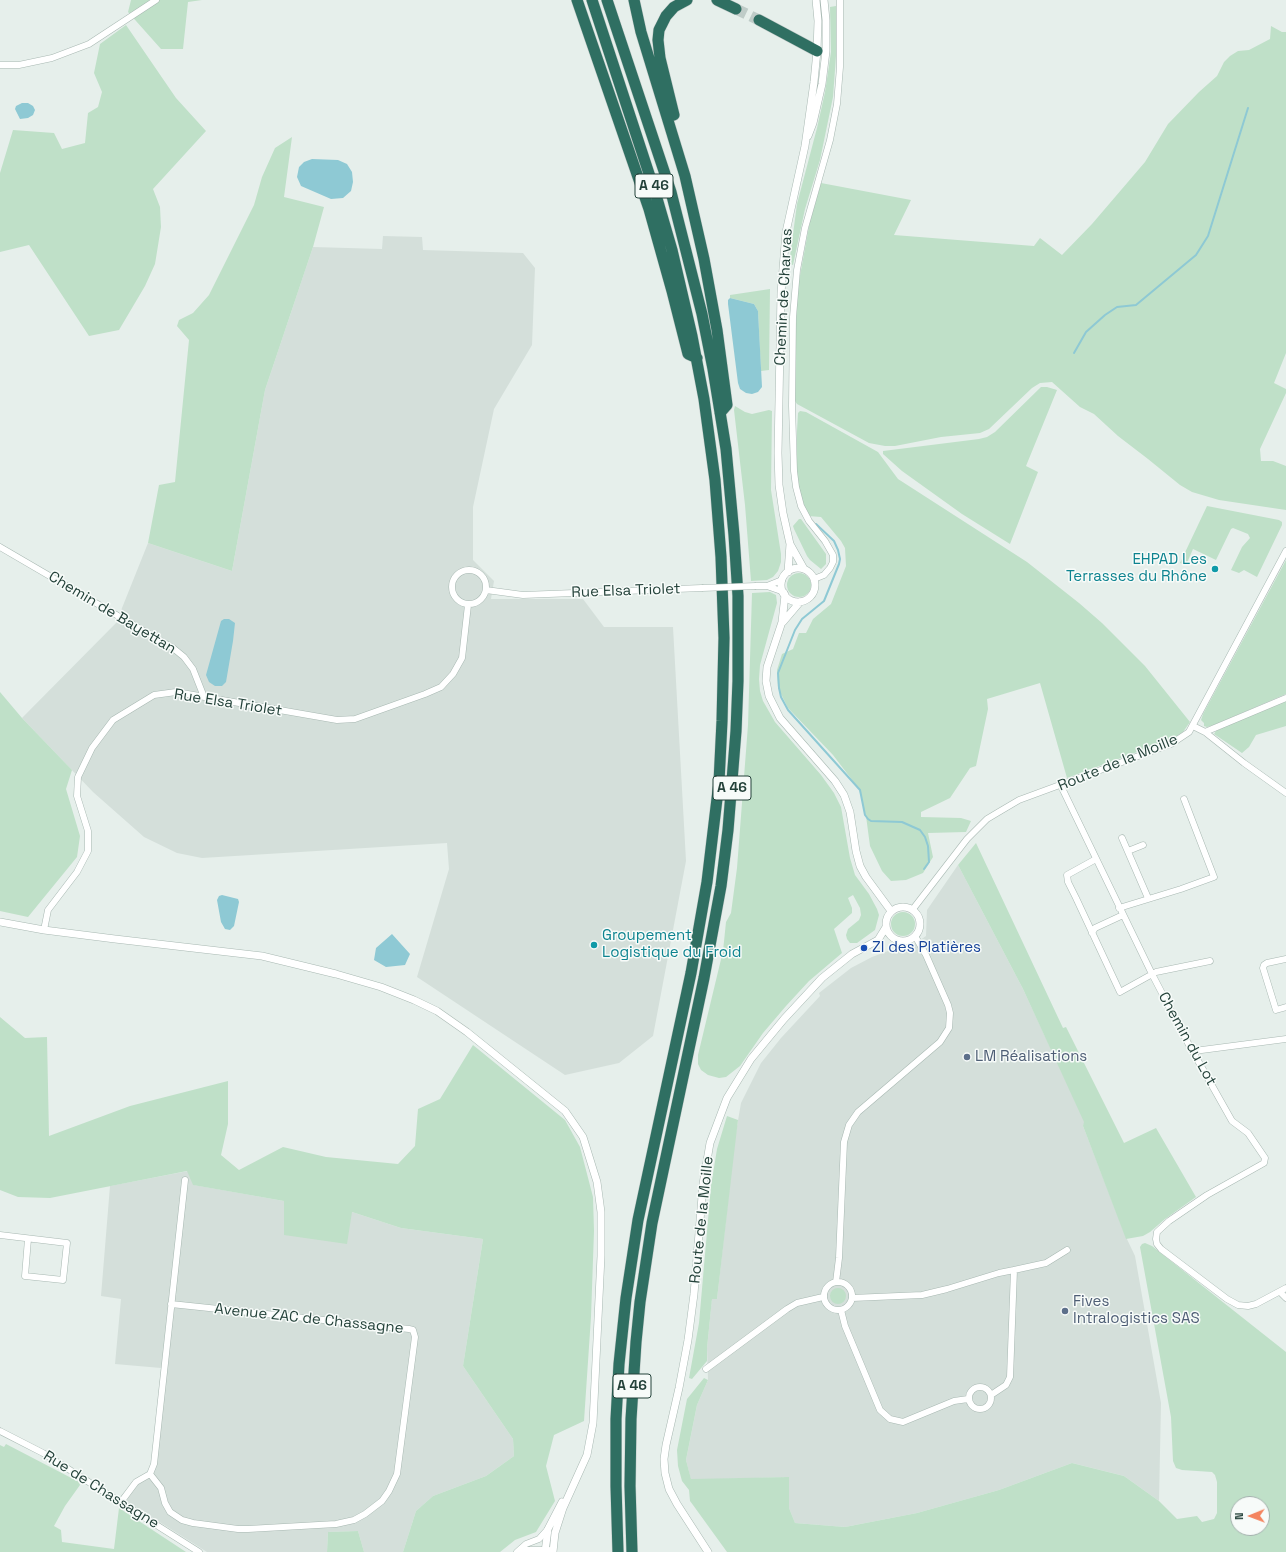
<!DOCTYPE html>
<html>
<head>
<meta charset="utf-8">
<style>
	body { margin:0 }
	#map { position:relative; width:1286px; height:1552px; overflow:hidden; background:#e6efeb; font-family:"Space Grotesk",sans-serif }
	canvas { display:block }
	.north { position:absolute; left:1230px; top:1496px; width:40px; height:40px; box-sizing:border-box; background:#f7fbf9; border:1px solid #a3b1ad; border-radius:50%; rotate:269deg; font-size:11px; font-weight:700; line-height:16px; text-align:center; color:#24423a }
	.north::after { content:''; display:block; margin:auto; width:14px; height:18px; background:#f4845f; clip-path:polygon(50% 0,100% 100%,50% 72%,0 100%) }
</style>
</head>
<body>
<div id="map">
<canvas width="1286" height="1552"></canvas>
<div class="north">N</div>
</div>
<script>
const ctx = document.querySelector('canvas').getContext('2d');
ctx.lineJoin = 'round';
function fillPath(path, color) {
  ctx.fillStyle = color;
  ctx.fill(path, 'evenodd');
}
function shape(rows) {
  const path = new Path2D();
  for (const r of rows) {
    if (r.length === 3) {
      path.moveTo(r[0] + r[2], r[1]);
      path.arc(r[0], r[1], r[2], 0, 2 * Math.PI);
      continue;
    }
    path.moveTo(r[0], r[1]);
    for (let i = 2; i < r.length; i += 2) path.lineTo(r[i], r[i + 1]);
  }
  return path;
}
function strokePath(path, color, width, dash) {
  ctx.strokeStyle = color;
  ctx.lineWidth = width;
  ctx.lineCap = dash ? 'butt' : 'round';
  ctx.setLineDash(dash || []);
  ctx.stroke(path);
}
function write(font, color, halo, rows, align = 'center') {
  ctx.font = font + ' "Space Grotesk",sans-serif';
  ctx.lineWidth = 3;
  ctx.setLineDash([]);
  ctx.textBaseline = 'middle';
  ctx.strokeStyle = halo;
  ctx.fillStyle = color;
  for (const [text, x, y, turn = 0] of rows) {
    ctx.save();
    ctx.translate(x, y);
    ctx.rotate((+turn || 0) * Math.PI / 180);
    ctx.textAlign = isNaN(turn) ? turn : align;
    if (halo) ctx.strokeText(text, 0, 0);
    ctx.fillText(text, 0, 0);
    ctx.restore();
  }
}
fillPath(shape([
	[383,236,422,237,423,250,523,253,535,268,532,345,494,409,473,507,473,560,494,581,491,599,583,599,604,627,673,627,686,861,653,1036,619,1063,565,1075,417,977,449,869,447,843,202,858,177,853,144,837,93,792,22,718,116,623,148,543,232,571,265,390,313,247,382,249],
	[958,865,1023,989,1085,1122,1083,1126,1126,1237,1135,1256,1161,1403,1159,1501,1124,1476,1072,1463,999,1490,917,1513,845,1527,795,1523,789,1508,789,1477,691,1480,686,1460,697,1405,708,1380,707,1348,712,1298,717,1299,735,1138,741,1103,761,1063,781,1038,820,996,819,993,851,968,872,957,888,951,907,949,926,936,927,910],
	[188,1171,194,1185,284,1201,285,1235,352,1212,401,1228,483,1239,463,1366,513,1439,514,1456,486,1476,433,1496,416,1511,403,1552,364,1552,358,1531,328,1532,327,1552,207,1552,120,1497,134,1480,144,1475,151,1469,161,1368,115,1364,121,1299,101,1296,110,1186]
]), '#d4dfda');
fillPath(shape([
	[131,0,202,0,188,2,183,49,161,49,128,12],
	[836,6,836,56,833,97,820,160,805,209,793,265,789,264,797,204,817,128,825,92,831,52,830,7],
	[126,25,176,98,206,131,153,189,160,207,161,227,155,264,145,286,119,330,89,336,29,245,0,252,0,173,13,130,54,133,62,149,85,143,88,113,98,107,102,92,94,73,100,44],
	[1271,26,1282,32,1286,32,1286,353,1274,383,1286,389,1286,393,1260,449,1261,461,1273,461,1286,466,1286,510,1219,500,1192,492,1180,485,1148,459,1118,436,1094,414,1080,407,1052,382,1040,383,1032,388,989,429,980,433,941,437,895,446,885,446,869,443,797,404,795,401,795,356,797,292,810,221,821,183,911,200,894,235,1034,246,1040,238,1062,255,1092,224,1145,162,1168,124,1199,92,1217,76,1224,62,1230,56,1238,51,1249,50,1270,39],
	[292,137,284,197,324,207,313,247,265,390,232,571,148,543,159,485,175,482,189,340,177,326,179,320,193,313,209,295,254,205,262,177,275,148],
	[770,289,769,370,761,371,758,311,754,304,730,298,730,295],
	[1041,387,1047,387,1057,390,1026,466,1038,472,1010,544,962,514,902,471,883,454,883,451,979,439,987,437,995,432],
	[735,406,745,412,752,414,769,410,772,411,771,490,781,554,781,562,778,571,773,577,767,580,751,581,745,505,734,410],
	[800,411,806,412,878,452,898,479,1027,562,1079,603,1102,623,1145,666,1190,722,1183,732,1172,739,1067,778,1040,683,987,699,988,709,976,766,970,768,950,798,921,812,921,817,961,818,971,821,966,832,928,833,933,857,923,873,906,880,891,881,882,871,870,846,866,816,859,789,833,755,788,708,778,688,777,670,782,654,793,649,799,633,806,633,813,619,831,604,846,566,845,548,841,541,821,517,808,516,801,501,797,477,797,431,798,413],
	[1207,506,1279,520,1282,522,1282,525,1257,577,1244,570,1239,573,1231,570,1242,547,1250,538,1248,534,1233,528,1231,529,1216,560,1193,549,1186,565,1180,563],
	[799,519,801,519,826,554,826,564,821,569,810,560,807,556,794,529,793,526],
	[1286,560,1286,694,1214,725,1207,727,1204,726,1204,723,1201,720,1203,714],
	[799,585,12],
	[770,592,776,595,777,603,760,665,759,679,760,691,763,701,775,722,821,775,834,793,841,807,850,858,855,875,869,894,877,909,879,915,875,930,857,943,850,943,847,939,846,935,848,929,859,920,861,915,860,908,853,895,848,898,852,908,852,913,834,929,842,953,809,981,786,1006,763,1033,740,1066,726,1077,719,1078,708,1075,701,1070,698,1064,698,1055,723,951,726,922,731,913,737,868,748,725,752,593],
	[0,692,22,718,72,770,66,789,80,836,77,857,28,917,0,911],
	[1286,699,1286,726,1256,735,1249,747,1242,753,1214,734,1216,731,1228,725],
	[976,843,1063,1028,1066,1027,1124,1143,1156,1128,1196,1197,1165,1219,1150,1232,1143,1236,1126,1239,1083,1126,1084,1122,1023,989,958,865],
	[903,924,12],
	[0,1017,25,1038,47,1037,49,1136,130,1106,228,1081,228,1124,221,1155,239,1170,283,1147,326,1157,398,1164,415,1146,418,1109,440,1099,473,1045,565,1120,580,1147,593,1197,594,1231,591,1317,584,1421,554,1435,546,1466,555,1501,536,1532,515,1540,500,1552,403,1552,416,1511,433,1496,486,1476,514,1456,513,1439,463,1366,483,1239,401,1228,352,1212,347,1244,284,1235,284,1201,193,1185,187,1171,50,1198,18,1197,0,1190],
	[727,1116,738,1120,717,1299,712,1299,707,1348,707,1361,692,1379,689,1378,699,1323,711,1186,717,1149],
	[1145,1243,1152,1246,1286,1352,1286,1552,727,1552,693,1505,690,1501,689,1490,682,1481,678,1466,677,1450,687,1399,704,1378,708,1380,697,1405,686,1460,691,1479,789,1477,789,1508,795,1523,845,1527,917,1513,999,1490,1072,1463,1124,1476,1159,1501,1177,1519,1197,1516,1202,1522,1214,1519,1217,1513,1217,1482,1215,1475,1212,1472,1182,1470,1176,1468,1173,1461,1171,1417,1140,1247,1142,1244],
	[1238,1504,1262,1504,1262,1528,1238,1528],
	[838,1296,8],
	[6,1444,79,1482,80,1485,65,1506,54,1526,61,1530,62,1542,114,1549,119,1508,186,1552,0,1552,0,1445,4,1447],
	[358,1531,364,1552,327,1552,328,1532]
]), '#bfe0c8');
fillPath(shape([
	[22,103,28,103,33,106,35,110,33,115,28,118,20,119,15,109,16,106],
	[312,159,338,160,347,164,352,172,353,182,351,191,343,198,331,199,301,186,297,177,299,167,304,162],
	[730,298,754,304,758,311,762,387,758,392,752,394,746,393,740,389,738,383,728,304,728,300],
	[224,619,229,619,235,623,233,641,226,682,222,686,215,686,209,682,206,675,221,621],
	[222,895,238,899,239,902,234,926,230,930,225,929,221,922,217,900,219,896],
	[392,934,410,954,405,965,386,967,374,960,376,948]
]), '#8ec9d4');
strokePath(shape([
	[1074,353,1086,332,1105,315,1117,307,1136,305,1196,255,1208,236,1248,108],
	[816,524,834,541,838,550,840,559,839,564,824,601,802,619,795,630,778,673,779,688,781,697,788,710,860,790,865,815,868,819,871,821,902,822,920,830,925,837,928,846,929,862,924,869]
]), '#8ec9d4', 2);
strokePath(shape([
	[736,9,759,20]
]), '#bfccc8', 11, [11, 5.5]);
const minor = shape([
	[0,65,19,65,52,58,89,44,156,0],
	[0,547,173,648,184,657,193,669,204,697],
	[469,587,17],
	[814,579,824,575,830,568,833,562,833,555,825,541,809,521,801,506,796,487,794,471,792,406,793,317,797,270,805,228,830,140,837,104,840,67,840,0],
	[756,586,767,586,784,592],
	[767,586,782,580],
	[486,590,523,595,702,588],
	[1193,726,1205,732,1286,698],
	[1205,732,1244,763,1286,793],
	[1061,786,1152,974,1188,1043,1232,1121,1248,1133,1265,1158,1264,1163,1207,1195,1169,1221,1157,1232,1156,1239,1157,1244,1161,1249,1227,1299,1238,1305,1248,1306,1256,1304,1286,1288],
	[1122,838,1148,898],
	[1128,851,1143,845],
	[1096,859,1067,875,1068,882,1076,898,1120,992,1156,972,1210,961],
	[1119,908,1181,889,1214,877,1184,799],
	[913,909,967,839,987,819,997,813,1019,800,1171,744,1189,732,1286,551],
	[44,930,48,910,77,872,88,851,88,831,77,796,78,777,92,748,113,720,154,695,176,692,337,720,355,719,425,694,441,687,453,674,462,658,468,605],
	[1092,933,1095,928,1123,915],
	[1286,959,1267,963,1264,965,1263,968,1276,1010,1286,1007],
	[1194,1051,1286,1039],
	[0,1235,67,1243,63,1280,25,1276,28,1239],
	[1014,1270,1046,1263,1067,1250],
	[838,1296,14],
	[836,1282,839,1258,844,1142,849,1125,858,1112,940,1042,949,1028,950,1013,948,1005,926,955,915,936],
	[1280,1292,1286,1298],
	[852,1298,922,1295,947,1289,999,1273,1014,1270,1010,1377,1006,1385,991,1395],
	[841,1310,845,1326,880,1410,890,1419,903,1422,954,1401,968,1399],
	[706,1369,787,1309,797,1303,823,1297],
	[980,1398,11],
	[0,1431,43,1453,199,1552],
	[150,1474,161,1488,165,1503,170,1512,182,1520,193,1523,238,1529,248,1529,336,1524,354,1520,365,1514,382,1501,389,1491,397,1474,415,1337,413,1330,409,1329,171,1304],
	[121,1502,136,1482,150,1474,154,1464,185,1180],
	[517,1552,526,1544,539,1539,548,1529],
	[520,1552,526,1550,549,1550]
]);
const tertiary = shape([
	[808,136,813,123,822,84,826,51,826,20,824,0],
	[798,585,17],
	[804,569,790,544,783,513,779,485,778,453,781,293,786,232,805,146,814,82,817,51,818,21,816,0],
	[788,572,790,544],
	[785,595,782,622,767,667,766,681,769,696,780,718,835,781,844,795,850,812,856,851,860,866,866,877,891,911],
	[783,622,800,602],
	[903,924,17],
	[0,922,44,930,115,939,262,956,336,974,381,987,414,1000,437,1011,467,1032,565,1111,583,1137,597,1182,601,1212,601,1256,593,1423,587,1455,563,1508,555,1533,553,1552],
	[545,1552,548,1529,562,1502],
	[708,1552,677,1504,669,1489,665,1473,664,1459,666,1445,679,1388,688,1340,694,1294,703,1184,710,1143,727,1098,751,1059,784,1019,822,978,852,954,878,940,886,927]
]);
const motorway = shape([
	[577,0,649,209,672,291,688,354,697,358],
	[592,0,656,195,672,250,692,336,704,399,715,480,721,557,724,638,722,721,719,782,707,882,691,973,638,1220,626,1298,619,1364,616,1419,616,1486,618,1552],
	[607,0,671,192,702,314,713,369,726,449,734,535,738,596,738,681,736,731,728,830,721,886,704,978,652,1223,640,1302,636,1342,631,1419,630,1486,632,1552],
	[634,0,641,32,685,176,704,259,717,330,727,405,720,413],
	[717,0,736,9],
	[759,20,817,51],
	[674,115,660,58,658,40,659,30,666,16,674,7,687,0]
]);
strokePath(minor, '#a8b8b2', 7);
strokePath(tertiary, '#a8b8b2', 8);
strokePath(motorway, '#c2cac8', 12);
strokePath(minor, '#fff', 6);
strokePath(tertiary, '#fff', 7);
strokePath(motorway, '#2f6f62', 11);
const minorBridge = shape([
	[702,588,756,586]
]);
strokePath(minorBridge, '#a8b8b2', 7, []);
strokePath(minorBridge, '#fff', 6);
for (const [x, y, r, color] of [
	[1215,569,4,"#0f9aa8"],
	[594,945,4,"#0f9aa8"],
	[864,948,4,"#1a4fb4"],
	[967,1057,4,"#5c6f8a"],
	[1065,1311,4,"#5c6f8a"]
]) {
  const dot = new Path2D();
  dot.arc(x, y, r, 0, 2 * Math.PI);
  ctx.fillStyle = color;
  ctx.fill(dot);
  strokePath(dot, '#f7fbf9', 1.5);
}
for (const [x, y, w] of [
	[654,186,38],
	[732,788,38],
	[632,1386,38]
]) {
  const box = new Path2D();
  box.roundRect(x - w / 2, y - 12, w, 24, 3);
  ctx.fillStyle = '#f7fbf9';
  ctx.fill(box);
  strokePath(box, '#24423a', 1);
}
write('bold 14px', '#24423a', null, [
	["A 46",654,186],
	["A 46",732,788],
	["A 46",632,1386]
]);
write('15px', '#24423a', '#f7fbf9', [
	["Chemin de Charvas",784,297,-87],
	["Rue Elsa Triolet",626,591,-2],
	["Chemin de Bayettan",112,613,31],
	["Rue Elsa Triolet",228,703,9],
	["Route de la Moille",1118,763,-22],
	["Chemin du Lot",1187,1039,61],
	["Route de la Moille",702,1220,-84],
	["Avenue ZAC de Chassagne",309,1319,6],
	["Rue de Chassagne",101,1490,32]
]);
write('15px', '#0d838f', '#f7fbf9', [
	["EHPAD Les",1207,560],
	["Terrasses du Rhône",1207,577],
	["Groupement",602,936,"left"],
	["Logistique du Froid",602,953,"left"]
], 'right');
write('15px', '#164399', '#f7fbf9', [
	["ZI des Platières",872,948]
], 'left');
write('15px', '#4e5e75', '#f7fbf9', [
	["LM Réalisations",975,1057],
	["Fives",1073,1302],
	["Intralogistics SAS",1073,1319]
], 'left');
</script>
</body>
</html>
